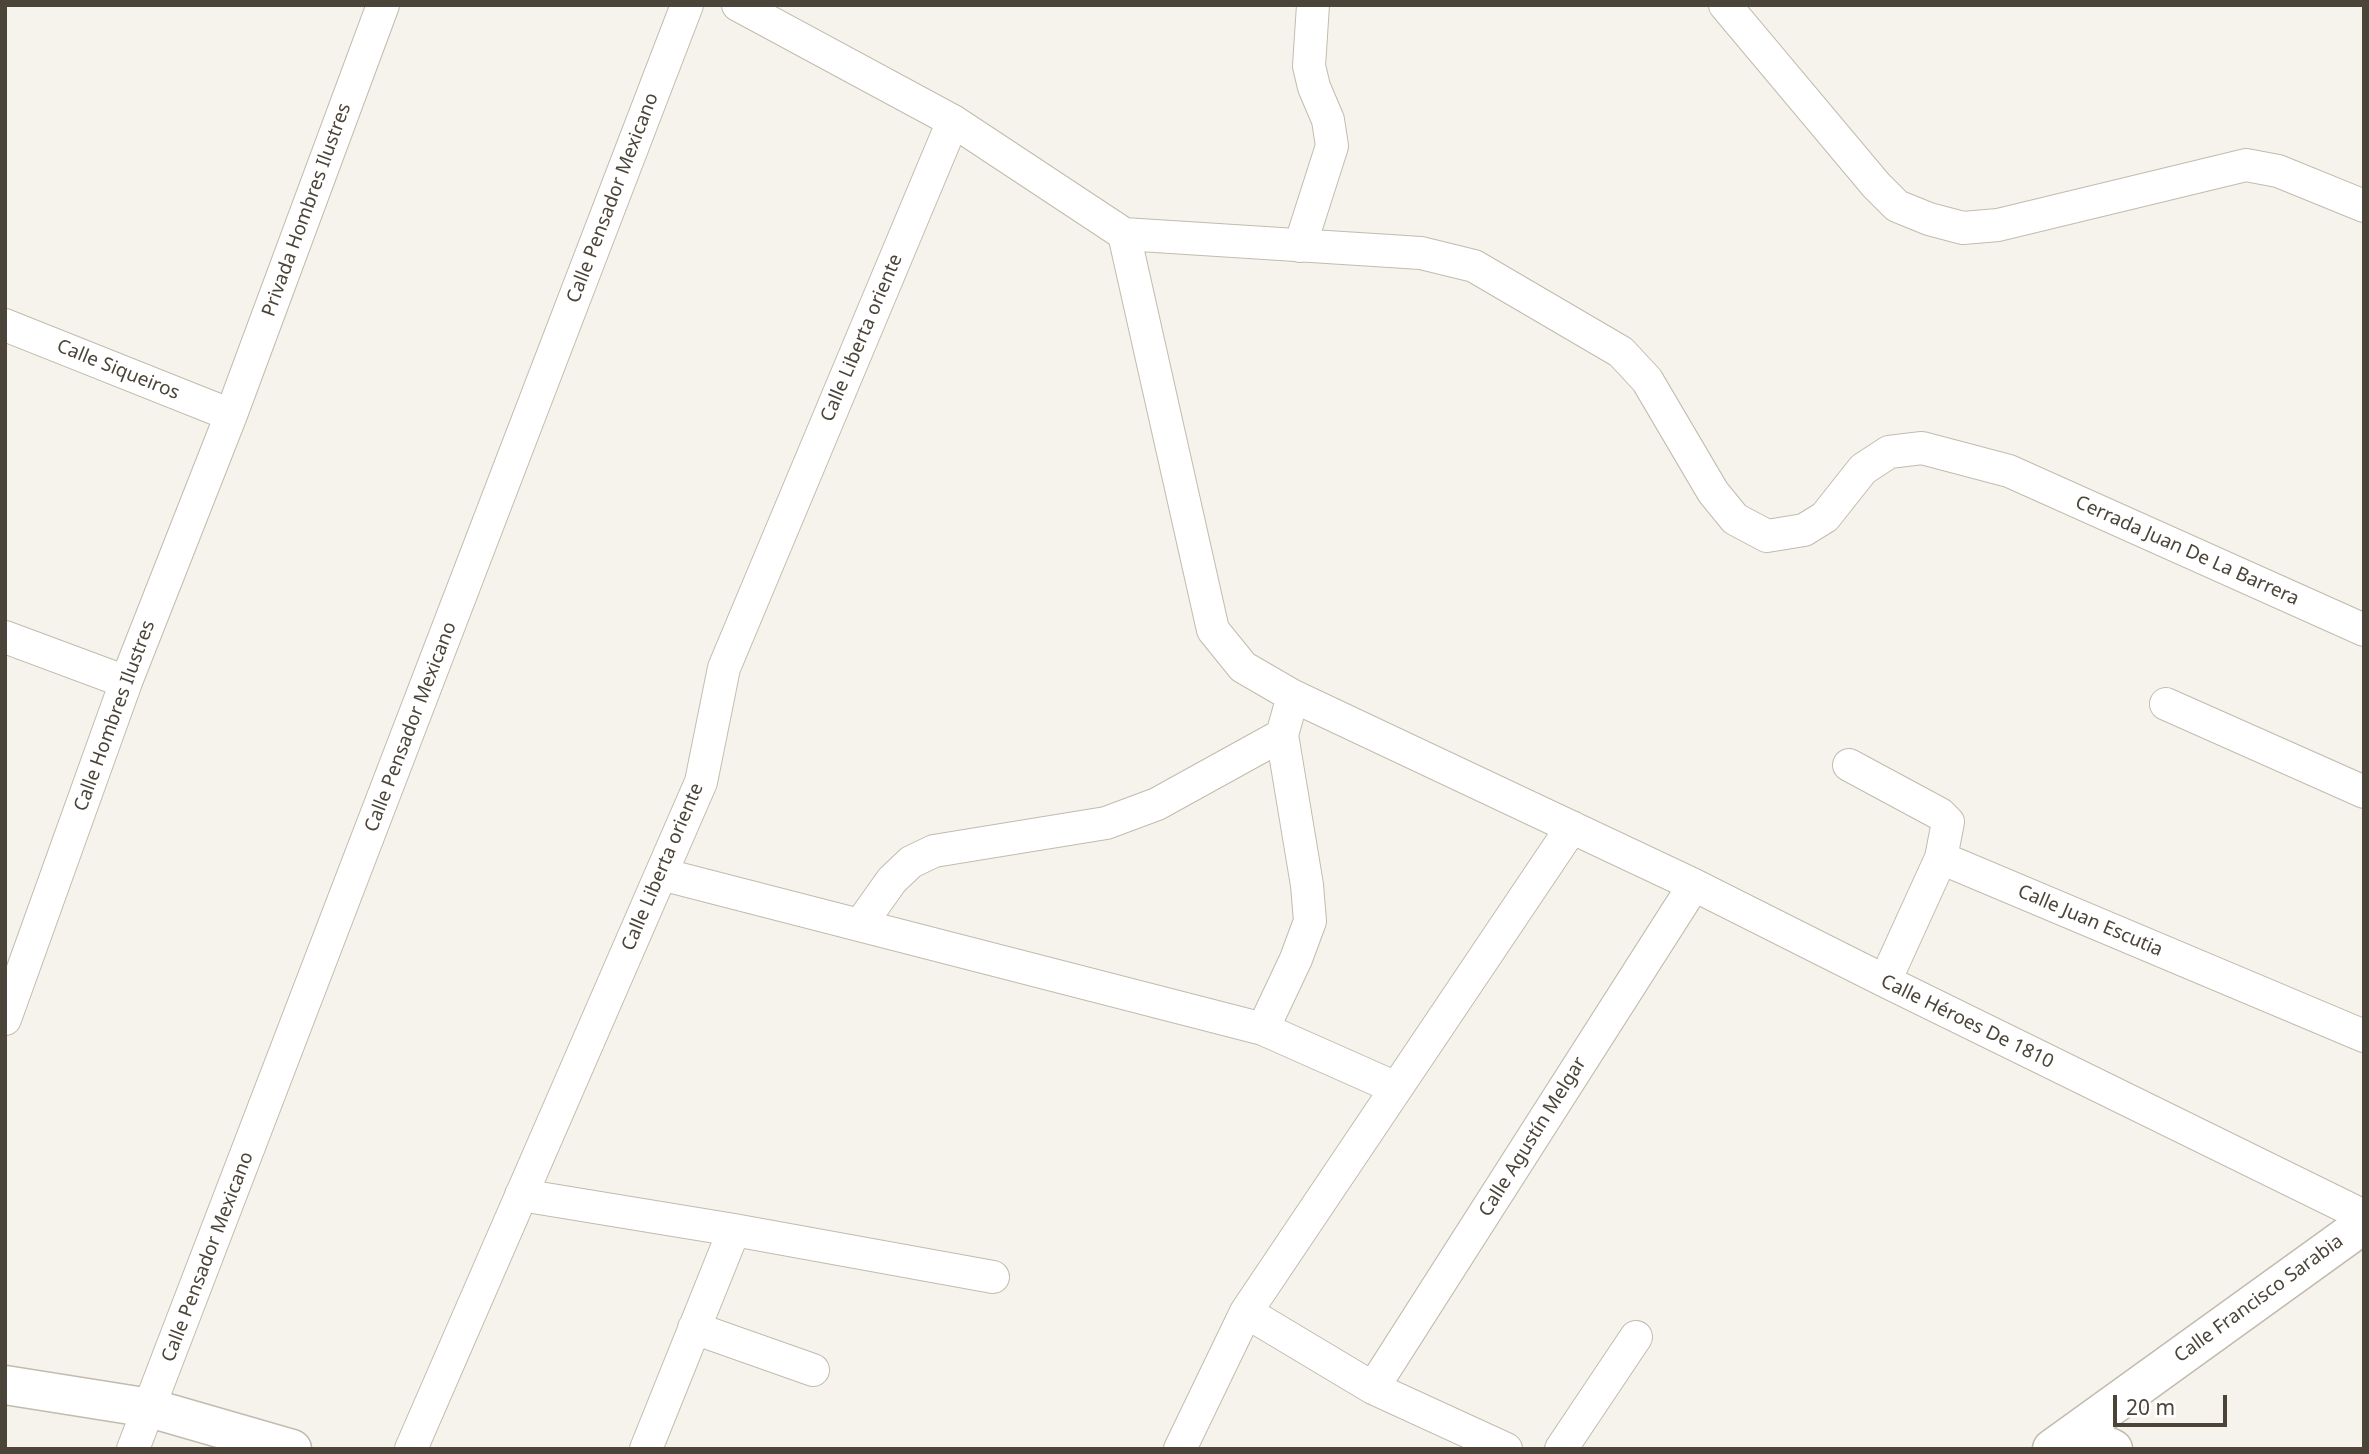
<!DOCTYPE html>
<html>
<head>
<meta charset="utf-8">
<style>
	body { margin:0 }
	#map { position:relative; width:2369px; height:1454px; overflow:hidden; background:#f6f3ec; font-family:"Noto Sans",sans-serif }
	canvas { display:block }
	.frame { position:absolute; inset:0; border:7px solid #4b4439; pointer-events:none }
	.scale { position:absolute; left:2113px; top:1395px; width:114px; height:32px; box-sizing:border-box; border:4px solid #4b4439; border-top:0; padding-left:9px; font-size:21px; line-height:24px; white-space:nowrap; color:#4b4439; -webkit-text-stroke:5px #fff; paint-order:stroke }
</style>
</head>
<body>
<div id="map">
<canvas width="2369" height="1454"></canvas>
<div class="frame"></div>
<div class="scale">20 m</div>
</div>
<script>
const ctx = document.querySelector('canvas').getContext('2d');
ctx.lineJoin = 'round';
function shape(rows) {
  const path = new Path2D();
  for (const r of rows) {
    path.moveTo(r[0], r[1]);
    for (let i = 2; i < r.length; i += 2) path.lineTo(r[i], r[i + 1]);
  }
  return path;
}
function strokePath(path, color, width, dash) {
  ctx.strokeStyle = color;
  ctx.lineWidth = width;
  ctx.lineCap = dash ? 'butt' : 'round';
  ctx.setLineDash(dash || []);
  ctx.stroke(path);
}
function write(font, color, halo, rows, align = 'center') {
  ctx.font = font + ' "Noto Sans",sans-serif';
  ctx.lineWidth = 6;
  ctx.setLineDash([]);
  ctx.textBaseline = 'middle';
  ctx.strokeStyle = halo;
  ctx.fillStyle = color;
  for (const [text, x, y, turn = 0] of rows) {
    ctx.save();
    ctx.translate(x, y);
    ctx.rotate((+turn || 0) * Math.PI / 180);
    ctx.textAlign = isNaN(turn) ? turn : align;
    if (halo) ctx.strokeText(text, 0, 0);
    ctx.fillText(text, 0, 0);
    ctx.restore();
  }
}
const minor = shape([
	[738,5,953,121,1124,234,1213,630,1243,667,1293,696,1694,885,1885,981,2364,1216],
	[1725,5,1876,185,1897,206,1929,219,1963,228,1998,225,2246,165,2278,171,2364,206],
	[1124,234,1421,253,1474,266,1621,352,1647,380,1713,492,1735,519,1767,536,1804,530,1825,517,1863,469,1889,452,1922,448,2009,471,2364,630],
	[1300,246,1332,146,1328,120,1314,87,1309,66,1313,5],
	[5,325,231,415],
	[5,637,126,682],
	[2166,704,2364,792],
	[1849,765,1940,814,1948,822,1941,858,1885,981],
	[1941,858,2364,1036],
	[661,874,1263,1029,1296,959,1310,921,1307,885,1282,735,1293,696],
	[860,925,892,880,911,862,934,851,1106,823,1157,804,1282,735],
	[5,1019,126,682,231,415,383,5],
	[1263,1029,1396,1088],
	[521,1195,734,1230,993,1277],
	[1246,1312,1373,1388,1506,1449],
	[694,1328,813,1370],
	[1373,1388,1694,885],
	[133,1449,687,5],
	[411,1449,701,782,724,668,953,121],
	[646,1449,734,1230],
	[1180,1449,1246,1312,1572,827],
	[1561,1449,1636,1337]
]);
const tertiary = shape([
	[5,1385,150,1408,292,1449],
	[2076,1432,2113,1449],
	[2052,1449,2364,1224]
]);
strokePath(minor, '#c2bbae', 34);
strokePath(tertiary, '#c2bbae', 41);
strokePath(minor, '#fff', 32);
strokePath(tertiary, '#fff', 38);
write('19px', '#4b4439', '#fff', [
	["Calle Pensador Mexicano",613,198,-69],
	["Privada Hombres Ilustres",307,210,-70],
	["Calle Liberta oriente",862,338,-67],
	["Calle Siqueiros",118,370,22],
	["Cerrada Juan De La Barrera",2187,551,24],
	["Calle Hombres Ilustres",115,716,-70],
	["Calle Pensador Mexicano",411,727,-69],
	["Calle Liberta oriente",663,867,-67],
	["Calle Juan Escutia",2090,921,23],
	["Calle Héroes De 1810",1967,1022,26],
	["Calle Agustín Melgar",1533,1137,-58],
	["Calle Pensador Mexicano",208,1257,-69],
	["Calle Francisco Sarabia",2259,1299,-36]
]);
</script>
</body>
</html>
